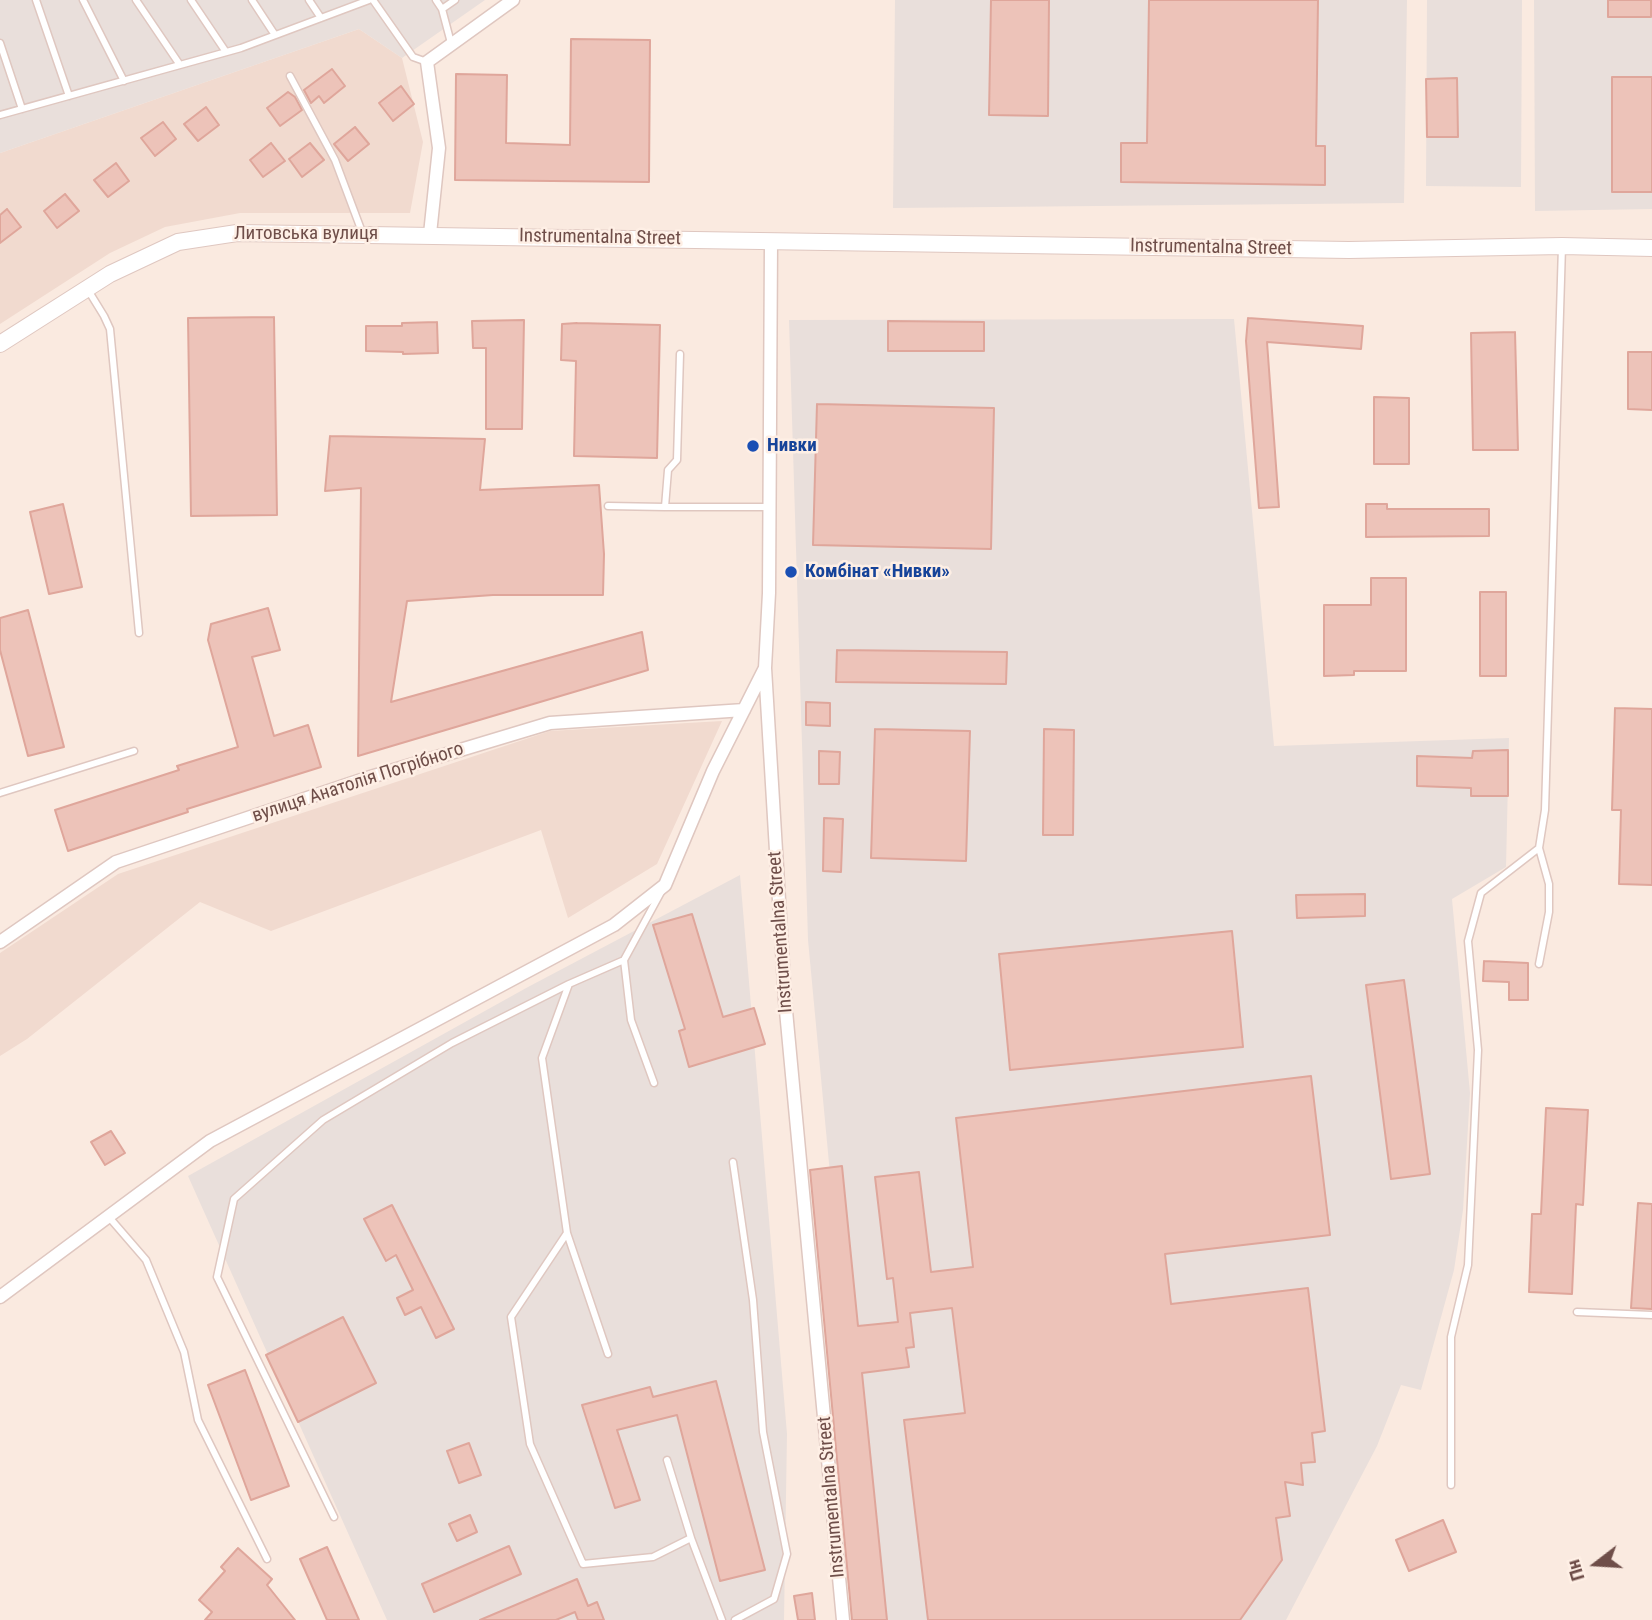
<!DOCTYPE html>
<html>
<head>
<meta charset="utf-8">
<style>
	body { margin:0 }
	#map { position:relative; width:1652px; height:1620px; overflow:hidden; background:#faeae0; font-family:"Roboto Condensed",sans-serif }
	canvas { display:block }
	.north { position:absolute; left:1561px; top:1529px; width:70px; height:70px; -webkit-text-stroke:5px #feefe5; paint-order:stroke; rotate:253deg; font-size:19px; font-weight:700; line-height:28px; text-align:center; color:#6f4e49 }
	.north::after { content:''; display:block; margin:auto; width:24px; height:32px; background:#6f4e49; clip-path:polygon(50% 0,100% 100%,50% 72%,0 100%) }
</style>
</head>
<body>
<div id="map">
<canvas width="1652" height="1620"></canvas>
<div class="north">Пн</div>
</div>
<script>
const ctx = document.querySelector('canvas').getContext('2d');
ctx.lineJoin = 'round';
function fillPath(path, color) {
  ctx.fillStyle = color;
  ctx.fill(path, 'evenodd');
}
function shape(rows) {
  const path = new Path2D();
  for (const r of rows) {
    path.moveTo(r[0], r[1]);
    for (let i = 2; i < r.length; i += 2) path.lineTo(r[i], r[i + 1]);
  }
  return path;
}
function strokePath(path, color, width, dash) {
  ctx.strokeStyle = color;
  ctx.lineWidth = width;
  ctx.lineCap = dash ? 'butt' : 'round';
  ctx.setLineDash(dash || []);
  ctx.stroke(path);
}
function write(font, color, halo, rows, align = 'center') {
  ctx.font = font + ' "Roboto Condensed",sans-serif';
  ctx.lineWidth = 5;
  ctx.setLineDash([]);
  ctx.textBaseline = 'middle';
  ctx.strokeStyle = halo;
  ctx.fillStyle = color;
  for (const [text, x, y, turn = 0] of rows) {
    ctx.save();
    ctx.translate(x, y);
    ctx.rotate((+turn || 0) * Math.PI / 180);
    ctx.textAlign = isNaN(turn) ? turn : align;
    if (halo) ctx.strokeText(text, 0, 0);
    ctx.fillText(text, 0, 0);
    ctx.restore();
  }
}
fillPath(shape([
	[359,29,402,58,423,142,410,213,240,213,165,227,110,253,0,324,0,153],
	[722,721,657,864,568,918,541,830,271,931,200,902,27,1039,0,1056,0,953,118,874,550,731]
]), '#f1dacf');
fillPath(shape([
	[0,0,485,0,402,58,359,29,0,153],
	[895,0,1407,0,1404,203,893,208],
	[1427,0,1522,0,1521,187,1426,186],
	[1534,0,1652,0,1652,209,1535,211],
	[1234,319,1274,746,1509,738,1506,867,1452,899,1470,1093,1463,1210,1454,1270,1421,1390,1401,1385,1377,1446,1286,1620,872,1620,808,940,789,320],
	[740,875,787,1434,784,1620,387,1620,188,1176,528,987]
]), '#e9dfdb');
const building = shape([
	[991,0,1049,0,1048,116,989,115,991,0],
	[1149,0,1318,0,1316,146,1325,146,1325,185,1121,182,1121,143,1147,143,1149,0],
	[1608,0,1651,0,1651,17,1608,17,1608,0],
	[571,39,650,40,649,182,455,180,456,74,507,75,506,143,570,145,571,39],
	[332,69,345,86,324,103,319,96,311,103,304,90,332,69],
	[1612,77,1652,77,1652,192,1612,192,1612,77],
	[1457,78,1458,137,1427,137,1426,79,1457,78],
	[401,86,414,104,393,121,379,103,401,86],
	[288,92,295,97,302,110,280,126,267,108,288,92],
	[206,107,219,125,198,141,184,124,206,107],
	[163,122,176,139,155,156,141,138,163,122],
	[355,127,369,144,348,161,334,144,355,127],
	[271,143,285,161,263,177,250,160,271,143],
	[310,143,324,160,302,177,289,159,310,143],
	[116,163,129,181,108,197,94,180,116,163],
	[65,194,79,211,57,228,44,211,65,194],
	[7,209,21,227,0,243,0,215,7,209],
	[274,317,277,515,191,516,188,318,274,317],
	[1248,318,1363,326,1361,349,1267,342,1279,507,1259,508,1246,341,1248,318],
	[524,320,522,429,486,429,486,348,473,348,472,321,524,320],
	[888,321,984,322,984,351,888,351,888,321],
	[437,322,438,353,403,354,403,352,366,351,366,326,402,326,402,323,437,322],
	[577,323,660,325,657,458,574,456,576,361,561,360,562,324,577,323],
	[1515,332,1518,450,1473,450,1471,333,1515,332],
	[1628,352,1652,352,1652,410,1628,409,1628,352],
	[1374,397,1409,398,1409,464,1374,464,1374,397],
	[817,404,994,408,991,549,813,545,817,404],
	[330,436,485,439,480,490,599,485,604,554,603,595,493,595,407,601,391,702,642,632,648,670,358,756,361,488,325,491,330,436],
	[63,504,82,587,49,594,30,512,63,504],
	[1366,504,1387,504,1387,509,1489,509,1489,536,1366,537,1366,504],
	[1371,578,1406,578,1406,671,1354,671,1354,675,1324,676,1324,605,1371,605,1371,578],
	[1480,592,1506,592,1506,676,1480,676,1480,592],
	[268,608,280,650,252,657,274,736,308,725,321,767,187,809,188,812,68,851,55,810,179,770,177,766,238,747,208,640,211,624,268,608],
	[28,610,64,747,28,756,0,650,0,618,28,610],
	[837,650,1007,652,1006,684,836,682,837,650],
	[806,702,830,703,830,726,806,725,806,702],
	[1615,708,1652,709,1652,885,1619,884,1621,810,1612,810,1615,708],
	[875,729,970,731,966,861,871,858,875,729],
	[1044,729,1074,730,1073,835,1043,835,1044,729],
	[1508,750,1508,796,1471,796,1471,788,1417,786,1417,756,1472,758,1473,751,1508,750],
	[819,751,840,752,839,784,819,784,819,751],
	[824,818,843,819,841,872,823,871,824,818],
	[1365,894,1365,916,1297,918,1296,895,1365,894],
	[692,914,723,1017,754,1008,765,1044,689,1067,679,1031,685,1029,653,925,692,914],
	[1232,931,1243,1047,1010,1070,999,954,1232,931],
	[1484,961,1528,963,1528,1000,1509,1000,1509,982,1483,981,1484,961],
	[1404,980,1430,1174,1391,1179,1366,985,1404,980],
	[1311,1076,1330,1235,1165,1254,1171,1304,1308,1288,1325,1431,1312,1433,1315,1462,1301,1463,1303,1485,1285,1482,1290,1516,1276,1518,1282,1560,1240,1620,928,1620,904,1420,965,1413,952,1308,910,1313,914,1347,906,1348,909,1367,862,1373,887,1620,852,1620,810,1170,842,1166,858,1326,898,1322,893,1278,887,1279,875,1177,919,1172,931,1272,973,1267,956,1118,1311,1076],
	[1546,1108,1588,1110,1583,1205,1576,1204,1572,1294,1529,1292,1532,1214,1541,1214,1546,1108],
	[111,1131,125,1153,105,1165,91,1142,111,1131],
	[1638,1203,1652,1204,1652,1309,1631,1308,1638,1203],
	[392,1205,454,1329,436,1338,421,1307,405,1315,397,1298,413,1290,396,1255,386,1261,364,1219,392,1205],
	[343,1317,376,1383,298,1422,266,1355,343,1317],
	[245,1370,289,1486,251,1500,208,1385,245,1370],
	[716,1381,765,1570,720,1581,677,1415,617,1430,640,1500,615,1508,582,1405,650,1387,653,1397,716,1381],
	[469,1443,481,1475,459,1483,447,1451,469,1443],
	[470,1515,477,1532,457,1541,449,1524,470,1515],
	[1443,1520,1456,1552,1409,1571,1396,1540,1443,1520],
	[509,1546,521,1574,434,1612,422,1584,509,1546],
	[327,1547,359,1620,327,1620,300,1559,327,1547],
	[238,1548,272,1579,267,1585,295,1620,205,1620,212,1612,199,1600,225,1571,221,1567,238,1548],
	[577,1579,588,1606,597,1602,604,1620,578,1620,575,1612,556,1620,480,1620,577,1579],
	[812,1593,815,1620,798,1620,794,1596,812,1593]
]);
fillPath(building, '#edc3b9');
strokePath(building, '#dfa69b', 2);
const service = shape([
	[36,0,69,96],
	[83,0,124,81],
	[136,0,180,65],
	[191,0,226,52],
	[252,0,275,35],
	[309,0,321,18],
	[373,0,413,57,427,62],
	[436,0,442,9],
	[0,43,22,109],
	[451,43,442,9,455,0],
	[290,76,335,160,362,232],
	[0,115,241,48,369,0],
	[88,290,104,316,110,329,139,633],
	[680,354,677,460,668,470,665,507,769,507],
	[608,506,665,507],
	[0,793,134,751],
	[1539,848,1549,884,1549,912,1539,964],
	[624,960,631,1020,654,1083],
	[569,984,624,960,661,892],
	[733,1162,753,1300,763,1432,787,1554,774,1599,735,1620],
	[108,1216,146,1260,184,1352,198,1420,267,1559],
	[567,1233,608,1354],
	[1577,1312,1652,1315],
	[1451,1485,1451,1337,1468,1265,1478,1050,1468,941,1481,893,1539,848,1545,810,1562,246],
	[334,1517,217,1277,234,1199,323,1120,452,1043,569,984,542,1058,567,1233,511,1317,530,1444,583,1564,653,1557,691,1538,667,1460],
	[691,1538,722,1620]
]);
const minor = shape([
	[430,234,439,148,427,62,513,0],
	[771,242,769,593,765,668,785,1000,843,1620],
	[0,942,116,862,364,779,550,723,744,710],
	[0,1297,210,1141,614,925,665,885,713,771,765,668]
]);
const tertiary = shape([
	[0,344,110,274,178,242,237,233,1349,250,1562,246,1652,248]
]);
strokePath(service, '#dfc7c0', 9);
strokePath(minor, '#dfc7c0', 15);
strokePath(tertiary, '#dfc7c0', 18);
strokePath(service, '#fff', 6);
strokePath(minor, '#fff', 12);
strokePath(tertiary, '#fff', 16);
for (const [x, y, r, color] of [
	[753,446,7,"#1a4fb4"],
	[791,572,7,"#1a4fb4"]
]) {
  const dot = new Path2D();
  dot.arc(x, y, r, 0, 2 * Math.PI);
  ctx.fillStyle = color;
  ctx.fill(dot);
  strokePath(dot, '#feefe5', 2.5);
}
write('19px', '#6f4e49', '#feefe5', [
	["Литовська вулиця",306,234],
	["Instrumentalna Street",600,238,1],
	["Instrumentalna Street",1211,248,1],
	["вулиця Анатолія Погрібного",358,783,-18],
	["Instrumentalna Street",781,932,-94],
	["Instrumentalna Street",832,1497,-95]
]);
write('bold 19px', '#164399', '#feefe5', [
	["Нивки",767,446],
	["Комбінат «Нивки»",805,572]
], 'left');
</script>
</body>
</html>
